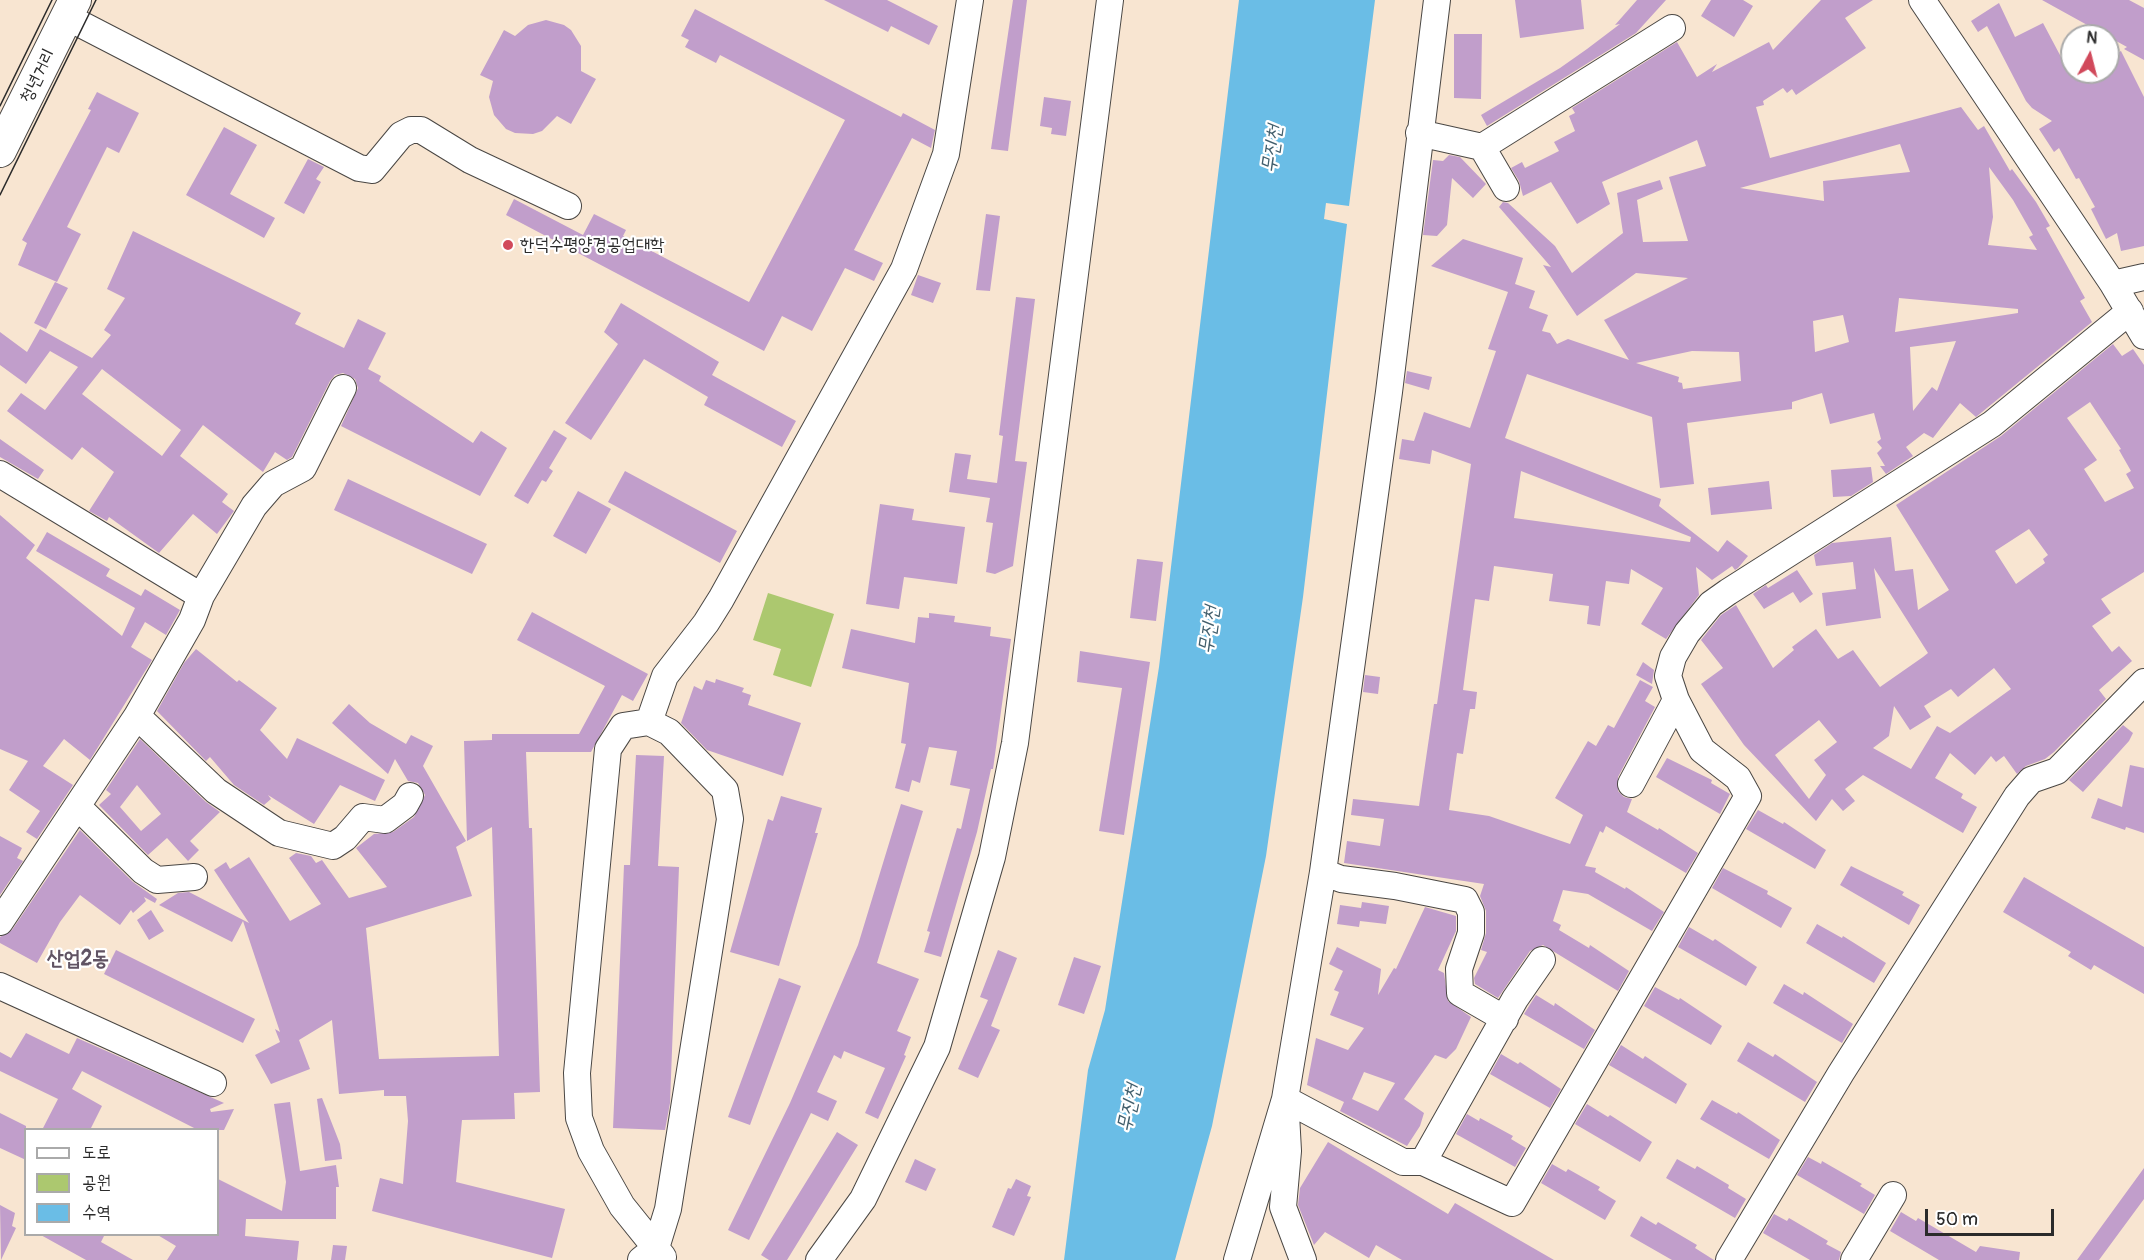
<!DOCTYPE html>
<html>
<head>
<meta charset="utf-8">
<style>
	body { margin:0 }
	#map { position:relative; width:2144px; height:1260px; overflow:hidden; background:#f8e5d1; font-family:Pangolin,"Poor Story",sans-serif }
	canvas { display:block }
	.legend { position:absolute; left:24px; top:1128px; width:195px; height:108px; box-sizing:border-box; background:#fff; border:2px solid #aaa; margin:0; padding:8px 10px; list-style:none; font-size:18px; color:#2b2b2b }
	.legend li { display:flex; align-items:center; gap:12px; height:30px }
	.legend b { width:30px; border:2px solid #aaa }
	.north { position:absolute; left:2060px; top:24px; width:60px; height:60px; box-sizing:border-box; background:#fff; border:2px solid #aaa; border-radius:50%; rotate:7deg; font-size:16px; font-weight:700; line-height:24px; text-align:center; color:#2b2b2b }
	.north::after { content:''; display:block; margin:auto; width:21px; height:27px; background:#d1495b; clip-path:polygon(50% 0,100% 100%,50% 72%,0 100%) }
	.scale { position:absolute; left:1925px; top:1209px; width:129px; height:27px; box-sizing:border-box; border:3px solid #2b2b2b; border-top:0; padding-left:8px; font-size:18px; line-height:21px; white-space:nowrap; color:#2b2b2b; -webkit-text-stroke:4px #fff; paint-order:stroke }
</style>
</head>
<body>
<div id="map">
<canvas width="2144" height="1260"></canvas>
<ul class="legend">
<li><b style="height:8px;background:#fff"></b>도로</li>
<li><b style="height:16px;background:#acc86f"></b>공원</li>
<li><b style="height:16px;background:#6abde6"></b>수역</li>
</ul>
<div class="north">N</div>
<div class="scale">50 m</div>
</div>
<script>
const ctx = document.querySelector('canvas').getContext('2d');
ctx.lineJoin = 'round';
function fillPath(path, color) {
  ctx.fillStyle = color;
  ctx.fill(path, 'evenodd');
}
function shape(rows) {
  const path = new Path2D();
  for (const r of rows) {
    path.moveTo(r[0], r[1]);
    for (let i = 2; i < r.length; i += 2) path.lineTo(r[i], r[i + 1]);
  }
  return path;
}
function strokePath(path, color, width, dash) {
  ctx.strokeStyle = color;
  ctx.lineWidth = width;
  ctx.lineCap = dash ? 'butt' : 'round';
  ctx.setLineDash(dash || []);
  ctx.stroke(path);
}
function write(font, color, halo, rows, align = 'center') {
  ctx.font = font + ' Pangolin,"Poor Story",sans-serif';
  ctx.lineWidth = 4.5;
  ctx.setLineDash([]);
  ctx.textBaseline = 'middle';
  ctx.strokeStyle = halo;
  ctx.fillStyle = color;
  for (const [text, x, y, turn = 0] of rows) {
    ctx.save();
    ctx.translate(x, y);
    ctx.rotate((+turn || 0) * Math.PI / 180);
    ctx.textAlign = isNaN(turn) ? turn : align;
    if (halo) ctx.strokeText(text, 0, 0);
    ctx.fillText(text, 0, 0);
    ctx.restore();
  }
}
fillPath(shape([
	[768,593,834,614,811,687,773,675,781,649,753,640]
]), '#acc86f');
fillPath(shape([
	[1239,0,1375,0,1349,206,1326,203,1324,219,1347,224,1303,597,1266,856,1212,1126,1175,1260,1064,1260,1088,1070,1105,1010,1159,667]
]), '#6abde6');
fillPath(shape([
	[824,0,887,0,938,26,929,45,891,26,888,32],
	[1013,0,1027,0,1008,151,991,149],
	[1515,0,1581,0,1584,29,1520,38],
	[1637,0,1666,0,1636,33,1487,126,1481,115,1560,68,1587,49,1620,24,1615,25],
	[1711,0,1743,0,1753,6,1734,37,1701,16],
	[1821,0,1873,0,1845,18,1866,48,1796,95,1792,89,1787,93,1783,88,1763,101,1764,105,1756,107,1770,158,1961,107,1978,130,1984,126,2010,171,2012,169,2036,202,2050,226,2046,228,2085,298,2080,301,2092,322,1976,417,1960,403,1933,438,1924,433,1906,447,1913,456,1886,474,1880,466,1885,466,1877,453,1882,448,1877,442,1881,439,1874,413,1830,424,1822,393,1792,402,1792,409,1687,423,1694,484,1660,488,1652,417,1527,374,1505,438,1661,499,1659,506,1718,552,1727,540,1748,556,1738,568,1735,570,1732,566,1712,580,1696,567,1699,595,1666,639,1641,624,1663,588,1631,569,1629,584,1606,581,1600,626,1587,624,1589,606,1549,601,1553,574,1494,566,1489,601,1475,599,1463,690,1477,692,1475,709,1470,709,1463,754,1457,753,1449,810,1489,816,1570,844,1583,815,1555,798,1588,741,1596,746,1608,725,1614,728,1640,680,1653,687,1645,701,1655,707,1618,777,1618,791,1624,797,1632,799,1627,812,1658,830,1659,828,1698,853,1686,873,1606,826,1603,833,1600,831,1585,866,1596,868,1595,872,1625,889,1626,887,1664,912,1652,931,1588,894,1563,890,1553,921,1561,925,1559,930,1589,948,1590,945,1629,971,1618,991,1543,945,1530,951,1498,998,1475,984,1474,978,1487,952,1481,950,1486,933,1486,911,1480,896,1484,884,1344,863,1347,841,1380,846,1384,819,1351,815,1353,799,1419,806,1434,704,1437,704,1471,464,1432,450,1430,464,1399,459,1402,439,1414,441,1424,412,1470,428,1496,351,1488,349,1508,292,1431,266,1463,239,1523,258,1515,284,1535,291,1529,308,1548,315,1542,331,1550,333,1557,344,1568,339,1629,360,1604,320,1688,278,1636,273,1577,316,1543,265,1551,267,1499,207,1503,202,1508,203,1555,246,1572,273,1623,233,1617,193,1660,180,1663,189,1637,200,1643,242,1688,241,1669,177,1706,166,1697,140,1602,182,1610,204,1577,224,1551,182,1523,196,1519,181,1511,168,1522,162,1525,168,1559,151,1554,142,1575,131,1569,116,1575,113,1572,108,1677,42,1697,77,1717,64,1712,72,1769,42,1773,50],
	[1900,144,1910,172,1823,181,1824,201,1740,188],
	[1989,167,2013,200,2033,235,2029,237,2037,250,1988,245,1993,217],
	[1899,298,2018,309,2018,313,1895,332],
	[1843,315,1849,342,1815,352,1813,321],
	[1956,341,1937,391,1932,387,1913,411,1910,347],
	[1692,351,1739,352,1741,381,1683,389,1682,383,1678,382,1679,377,1636,363],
	[1521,471,1691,537,1690,542,1514,518],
	[2042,0,2129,0,2144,8,2144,60,2124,49,2127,47],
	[1999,3,2015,37,2043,23,2061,57,2072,50,2072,72,2108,72,2108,59,2121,51,2144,97,2144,246,2121,251,2117,233,2106,239,2091,209,2095,207,2079,178,2076,179,2059,148,2054,152,2039,129,2052,121,2032,108,2026,101,1987,26,1978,32,1971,21],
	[695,9,901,117,903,113,935,130,931,148,912,138,854,250,883,263,874,281,845,268,812,331,782,316,764,351,506,215,514,199,583,235,594,214,626,230,623,236,749,302,845,120,720,55,716,63,685,47,689,40,681,36],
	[546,20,564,25,571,30,581,46,581,71,596,79,571,124,557,116,542,131,533,134,515,133,506,129,494,115,489,97,493,81,480,75,504,30,515,36,528,25],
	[1454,34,1482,34,1481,99,1454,98],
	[97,92,139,113,119,153,107,147,67,227,81,234,57,282,18,265,27,243,22,240,91,110,88,109],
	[1044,97,1071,101,1066,136,1051,134,1052,128,1040,126],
	[224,127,257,145,230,194,275,218,264,238,186,195],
	[1449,155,1460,157,1486,184,1473,198,1452,178,1447,225,1437,236,1423,235,1433,160,1443,161],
	[308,159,324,167,316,179,321,182,304,214,284,203],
	[986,214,1000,216,990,291,976,290],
	[133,231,301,313,295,324,344,348,358,319,386,333,368,369,381,376,379,381,473,443,481,431,507,448,480,496,341,426,358,388,355,379,343,373,335,375,330,381,292,457,287,460,275,452,263,472,203,425,180,456,228,494,222,502,234,511,217,534,193,514,159,553,109,517,107,521,89,511,114,472,82,447,72,460,7,411,21,393,45,410,78,367,50,351,26,384,0,365,0,332,27,352,40,329,92,358,111,335,104,330,125,298,107,289],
	[102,369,181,430,162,456,82,394],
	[918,275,941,283,933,303,911,295],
	[55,282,68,288,46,329,34,323],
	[1016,297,1035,299,1015,461,1027,462,1013,566,995,574,986,572,993,523,986,522,990,498,949,492,955,453,971,455,967,479,997,483,1003,436,999,435],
	[621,303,719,362,712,375,796,421,782,447,704,405,708,397,644,359,591,440,565,423,618,344,604,332],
	[2113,344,2122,356,2133,349,2144,365,2144,572,2101,599,2111,613,2092,626,2112,652,2119,646,2132,661,2099,690,2106,699,2054,752,2045,759,2026,766,2017,774,2004,756,1996,762,1991,756,1975,775,1950,753,1935,778,1963,794,1961,798,1977,807,1963,833,1863,775,1845,789,1855,801,1843,811,1832,799,1816,821,1744,745,1701,684,1723,668,1701,640,1721,615,1736,605,1773,668,1794,650,1792,647,1816,629,1838,659,1853,650,1880,687,1923,657,1928,653,1874,568,1881,618,1826,626,1822,593,1856,589,1853,562,1816,566,1814,555,1832,543,1891,537,1895,571,1913,569,1918,610,1949,590,1896,505,2001,436],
	[2090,402,2121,449,2119,450,2131,471,2126,474,2134,488,2105,502,2084,469,2097,460,2067,418],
	[2029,529,2048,555,2043,559,2045,563,2016,584,1995,551],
	[1994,668,2011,689,1950,733,1937,726,1911,769,1873,748,1889,736,1894,706,1910,730,1931,717,1924,706,1951,689,1958,697],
	[1819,720,1837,742,1814,760,1826,775,1809,799,1775,755],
	[1407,371,1432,377,1429,390,1405,383],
	[554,430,567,438,549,468,553,471,546,482,542,480,528,504,514,496],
	[0,439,44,470,38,479,0,457],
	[1871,467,1873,482,1851,496,1833,497,1831,470],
	[625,471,737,531,720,563,608,502],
	[348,479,487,544,472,574,334,510],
	[1769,481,1772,509,1711,515,1708,488],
	[578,491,611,509,586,554,553,536],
	[880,504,914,509,912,520,965,527,957,584,904,577,899,609,866,604],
	[0,515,35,545,26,558,122,636,135,608,36,551,47,532,110,569,106,576,141,596,145,589,180,610,166,635,145,622,131,647,152,660,90,760,64,739,43,766,73,785,37,839,26,832,40,811,9,790,28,761,0,749],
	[1137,559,1163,562,1156,621,1130,618],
	[1797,570,1813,594,1800,603,1793,592,1764,609,1753,594,1766,585,1768,588],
	[532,612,648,674,633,701,622,695,591,752,526,752,529,828,532,828,540,1092,514,1093,515,1119,462,1120,456,1182,565,1209,552,1258,372,1211,380,1178,403,1184,408,1121,406,1096,384,1096,384,1090,339,1094,332,1020,299,1040,310,1069,271,1084,255,1055,280,1042,275,1029,280,1032,243,921,232,942,159,905,178,893,189,892,249,923,214,870,226,862,230,869,249,857,290,921,321,904,289,858,296,853,311,856,316,863,322,860,349,898,387,887,356,848,374,834,393,832,414,817,425,795,418,783,408,781,395,759,388,774,332,723,349,704,370,723,406,744,411,735,433,746,423,766,466,841,456,847,472,896,366,928,379,1059,499,1056,492,827,467,841,464,741,492,740,492,734,579,734,605,686,517,640],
	[929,613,955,616,954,622,991,627,990,636,1011,639,993,769,991,769,977,832,941,957,924,952,930,932,927,931,957,828,961,829,970,789,950,785,957,751,929,747,920,783,912,780,909,792,895,788,906,744,901,743,909,683,842,668,851,629,915,643,918,617,929,618],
	[196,649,237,682,239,680,277,708,260,730,287,759,297,738,385,780,375,801,340,785,314,824,268,795,271,799,264,805,234,785,210,757,206,761,157,711,184,663],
	[1080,651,1150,662,1124,835,1099,831,1122,688,1077,682],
	[1643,662,1654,670,1652,684,1636,675],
	[1365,675,1380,677,1378,694,1363,692],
	[716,679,744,688,742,692,751,695,748,705,801,723,783,776,707,750,681,723,694,686,702,690,706,680,715,683],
	[2123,725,2133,733,2129,741,2083,792,2069,780],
	[140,739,206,802,220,812,190,841,199,850,188,861,167,838,148,855,99,805,111,794,106,790],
	[137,785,161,814,141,831,120,807],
	[636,755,664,756,658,866,679,867,670,1103,665,1130,613,1128,624,865,630,865],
	[1667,758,1712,780,1711,783,1730,794,1720,814,1656,777],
	[2130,765,2144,768,2144,833,2126,827,2125,830,2091,818,2098,798,2122,807],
	[781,796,822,808,815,833,818,833,779,966,730,952,768,819,773,821],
	[901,804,923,811,877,963,919,979,897,1031,911,1037,904,1055,906,1056,878,1119,865,1113,885,1068,844,1051,841,1059,834,1055,817,1092,837,1101,828,1121,811,1113,749,1240,728,1230,790,1103,858,945],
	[1758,810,1783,824,1784,822,1826,850,1815,869,1746,829],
	[80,830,133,882,157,899,155,903,144,897,146,901,133,913,131,910,120,925,80,895,60,922,37,963,0,943,0,937,12,930],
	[0,836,22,848,17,858,23,861,0,895],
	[1851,866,1904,892,1902,895,1920,905,1909,925,1840,885],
	[1723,868,1768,891,1767,894,1792,908,1781,928,1712,888],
	[2024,877,2144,947,2144,994,2094,965,2091,970,2068,956,2071,952,2003,912],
	[1362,902,1389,906,1386,924,1360,921,1359,927,1337,924,1340,905,1361,908],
	[1425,907,1456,916,1456,931,1438,970,1444,973,1448,1001,1471,1017,1456,1049,1446,1059,1435,1055,1404,1099,1424,1113,1420,1126,1407,1146,1340,1111,1344,1102,1307,1085,1316,1038,1348,1050,1364,1028,1330,1015,1339,992,1334,990,1343,971,1329,964,1337,947,1381,969,1378,995,1394,968,1396,969],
	[1364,1072,1395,1083,1378,1111,1352,1099],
	[151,910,164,931,149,940,137,920],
	[1817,924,1842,938,1843,936,1886,963,1874,983,1806,943],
	[1689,927,1713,941,1715,939,1757,967,1746,986,1678,947],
	[116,950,255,1019,243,1043,104,974],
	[998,950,1017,958,991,1026,1000,1030,978,1078,958,1069,988,1000,980,997],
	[1074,957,1101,966,1084,1014,1058,1005],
	[779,978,801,986,750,1125,728,1117],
	[1784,984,1803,995,1804,992,1853,1024,1842,1043,1773,1003],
	[1655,987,1679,1000,1680,998,1722,1026,1711,1045,1644,1006],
	[1536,995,1554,1006,1555,1003,1595,1030,1584,1049,1524,1014],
	[26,1033,69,1054,77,1038,224,1103,210,1109,211,1112,234,1109,224,1130,198,1130,82,1071,72,1089,102,1106,90,1130,42,1130,58,1099,0,1071,0,1052,11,1058],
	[1748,1042,1773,1057,1775,1054,1817,1082,1805,1102,1737,1061],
	[1621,1045,1643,1059,1645,1056,1687,1084,1676,1104,1609,1065],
	[1501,1054,1518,1064,1520,1062,1561,1089,1550,1108,1490,1074],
	[322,1098,340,1144,342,1159,325,1161,317,1099],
	[1712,1100,1737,1114,1738,1112,1780,1140,1769,1159,1700,1119],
	[290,1102,300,1171,336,1165,339,1187,336,1187,336,1219,246,1219,245,1236,299,1241,297,1260,167,1260,176,1246,156,1234,218,1234,218,1179,282,1211,286,1182,274,1104],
	[1587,1104,1608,1117,1610,1115,1652,1142,1640,1162,1575,1124],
	[0,1113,26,1126,26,1160,0,1148],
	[1467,1114,1479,1121,1480,1118,1513,1136,1511,1139,1526,1148,1515,1167,1456,1134],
	[837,1132,858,1145,787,1260,769,1260,761,1255],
	[1328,1142,1448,1214,1455,1203,1554,1260,1402,1260,1376,1245,1369,1258,1325,1232,1314,1245,1298,1205,1300,1188],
	[1808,1157,1821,1164,1822,1161,1862,1184,1860,1186,1875,1195,1864,1214,1797,1175],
	[915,1159,936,1169,926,1191,905,1182],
	[1677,1159,1695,1169,1697,1166,1729,1185,1728,1188,1746,1199,1735,1218,1666,1178],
	[1552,1164,1566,1172,1568,1169,1600,1187,1598,1190,1616,1201,1605,1220,1541,1183],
	[2144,1168,2144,1199,2099,1260,2077,1260],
	[1016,1179,1031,1186,1027,1196,1031,1197,1014,1236,992,1227,1008,1188,1011,1189],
	[0,1205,15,1213,12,1226,16,1228,1,1260],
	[1901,1212,1916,1221,1918,1218,1976,1252,1980,1246,2020,1252,2019,1260,1939,1260,1890,1231],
	[1774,1214,1787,1221,1789,1218,1828,1241,1826,1244,1841,1252,1839,1260,1810,1260,1763,1233],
	[1641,1216,1656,1225,1658,1222,1697,1245,1695,1248,1714,1260,1672,1260,1630,1236],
	[39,1234,105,1234,101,1242,133,1260,86,1260],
	[333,1245,347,1246,345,1260,331,1260]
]), '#c19ecb');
const minor = shape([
	[1922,0,2113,284,2144,336],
	[67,17,359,168,372,170,401,135,411,130,421,130,470,160,568,206],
	[1419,133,1482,147,1672,28],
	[1482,147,1506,188],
	[2113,284,2144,277],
	[0,474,201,596],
	[137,716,216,791,279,833,333,846,345,838,363,817,385,820,405,805,410,796],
	[649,722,623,726,608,749,577,1073,579,1118,591,1151,622,1206,663,1257],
	[1631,784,1676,700],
	[77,806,143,871,157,880,194,877],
	[1323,872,1341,879,1395,886,1465,900,1471,912,1471,933,1459,969,1460,993,1505,1019],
	[0,922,137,716,192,620,201,596,254,506,273,484,303,468,343,388],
	[0,986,213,1083],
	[1285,1099,1403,1162,1423,1162,1512,1203,1748,796,1738,778,1702,750,1676,700,1668,676,1673,657,1687,633,1711,604,1728,592,1992,424,2130,311],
	[1286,1114,1288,1151,1283,1207,1303,1260],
	[1423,1162,1515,999,1542,960],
	[641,1260,656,1248,668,1209,730,819,725,790,669,732,649,722,665,676,706,623,721,599,904,269,946,154,970,0],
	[819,1260,863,1199,937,1047,992,857,1015,743,1110,0],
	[1237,1260,1285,1099,1323,872,1389,392,1437,0],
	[1729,1260,1841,1073,2017,796,2031,780,2057,771,2144,682],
	[1854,1260,1893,1195]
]);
const major = shape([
	[0,151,75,0]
]);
strokePath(minor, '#4a4744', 28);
strokePath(major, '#4a4744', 34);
strokePath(minor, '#fff', 26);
strokePath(major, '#fff', 32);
strokePath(shape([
	[0,106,52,0],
	[0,195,96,0]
]), '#2b2b2b', 1.5);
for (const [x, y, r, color] of [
	[508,245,6,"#d1495b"]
]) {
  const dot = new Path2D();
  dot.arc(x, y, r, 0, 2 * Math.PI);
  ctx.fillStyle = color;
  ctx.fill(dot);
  strokePath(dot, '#fff', 2);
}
write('18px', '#2b2b2b', '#fff', [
	["청년거리",38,76,-64]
]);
write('18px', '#2b2b2b', '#fff', [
	["한덕수평양경공업대학",520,245]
], 'left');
write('italic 20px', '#415e6c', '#fff', [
	["무진천",1273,149,-82],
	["무진천",1210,630,-82],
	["무진천",1130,1108,-78]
]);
write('bold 21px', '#605363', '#fff', [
	["산업2동",78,960]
]);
</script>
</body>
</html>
